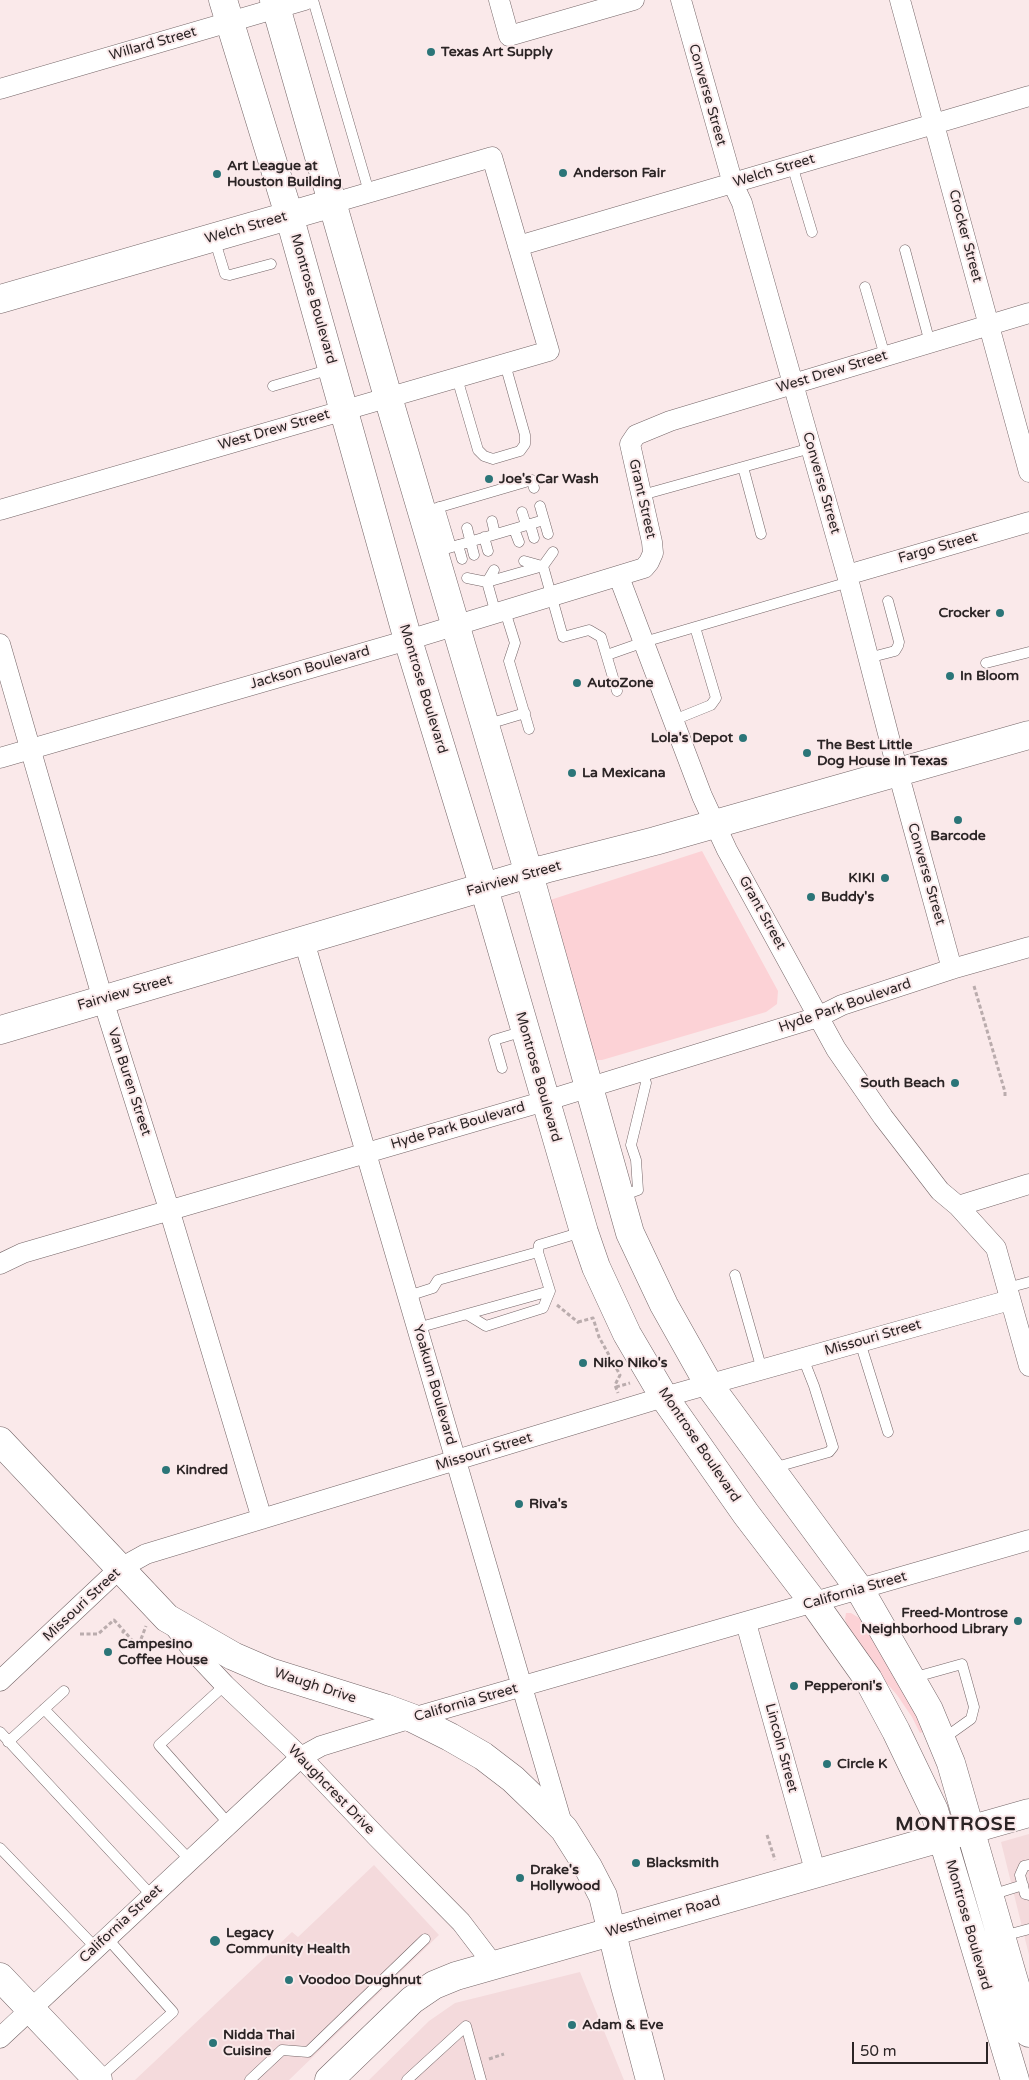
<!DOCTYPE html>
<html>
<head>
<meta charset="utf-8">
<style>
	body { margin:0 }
	#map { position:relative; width:1029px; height:2080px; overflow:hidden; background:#fae9ea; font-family:"Varela Round",sans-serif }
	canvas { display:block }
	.scale { position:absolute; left:852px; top:2042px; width:136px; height:22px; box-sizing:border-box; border:2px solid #2b2425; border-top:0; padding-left:6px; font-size:15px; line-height:18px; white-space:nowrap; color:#2b2425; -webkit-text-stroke:4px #fae9ea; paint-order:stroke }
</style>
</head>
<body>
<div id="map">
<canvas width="1029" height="2080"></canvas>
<div class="scale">50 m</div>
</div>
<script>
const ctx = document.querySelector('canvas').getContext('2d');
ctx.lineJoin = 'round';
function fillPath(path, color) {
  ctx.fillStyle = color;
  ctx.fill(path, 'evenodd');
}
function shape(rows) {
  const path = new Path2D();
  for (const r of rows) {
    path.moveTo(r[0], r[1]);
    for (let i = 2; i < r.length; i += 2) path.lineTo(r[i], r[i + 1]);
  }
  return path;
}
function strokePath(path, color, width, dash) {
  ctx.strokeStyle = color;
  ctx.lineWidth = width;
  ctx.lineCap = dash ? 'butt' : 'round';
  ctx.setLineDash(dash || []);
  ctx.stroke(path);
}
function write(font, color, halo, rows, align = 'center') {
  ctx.font = font + ' "Varela Round",sans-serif';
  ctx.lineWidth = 4;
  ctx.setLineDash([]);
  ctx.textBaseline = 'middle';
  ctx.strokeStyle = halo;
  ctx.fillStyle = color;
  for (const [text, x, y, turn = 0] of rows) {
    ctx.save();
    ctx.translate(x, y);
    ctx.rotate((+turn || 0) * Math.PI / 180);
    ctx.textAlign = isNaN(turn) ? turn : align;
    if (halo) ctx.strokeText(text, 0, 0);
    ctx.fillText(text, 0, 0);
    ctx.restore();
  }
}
fillPath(shape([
	[1029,1834,1029,1955,1001,1842],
	[374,1865,439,1935,289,2080,135,2080,292,1932,298,1937],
	[580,1972,624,2080,369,2080,429,2021,455,2003]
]), '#f4dadc');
fillPath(shape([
	[702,851,778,991,777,1004,766,1012,602,1060,592,1060,547,901],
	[846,1613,851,1613,864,1621,928,1730,920,1733,912,1717,897,1695,877,1672,849,1633,845,1619]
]), '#fcd2d6');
const lane = shape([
	[313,0,369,192],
	[792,165,812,232],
	[214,238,225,274,230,275,271,264],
	[905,250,930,343],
	[865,287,885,356],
	[457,378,478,450,484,456,493,459,520,451,525,444,525,435,505,364],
	[273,386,331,369],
	[743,467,761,534],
	[642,495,811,448],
	[540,506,548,534],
	[439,507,451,547],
	[423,512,532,480,534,488],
	[522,512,526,525],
	[492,521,495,534],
	[530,524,534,538],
	[467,528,474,555],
	[514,529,519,542],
	[484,537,488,551],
	[458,545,462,559],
	[435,552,544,520],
	[524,561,542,566],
	[543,566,553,552],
	[467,578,487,582],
	[487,582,494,570],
	[505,611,515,643,509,661,529,729],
	[496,614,487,582,543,566,563,637,589,630,601,637,617,691],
	[607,655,644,642,849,582],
	[868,658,895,651,898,646,899,642,888,601],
	[986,663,1029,652],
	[674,720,711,705,716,698,695,627],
	[485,725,525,713],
	[502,1068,494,1040,524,1031],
	[621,1196,638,1190,636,1160,631,1145,646,1083,642,1071],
	[735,1275,762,1370],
	[1007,1288,1029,1282],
	[408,1296,433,1288,438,1280,538,1252],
	[468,1315,486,1326,543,1308,550,1291],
	[417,1328,550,1291,538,1252,539,1245,582,1232],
	[860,1342,888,1432],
	[773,1468,829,1452,833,1447,814,1386,803,1358],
	[912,1678,962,1664,974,1707,971,1719,943,1739],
	[225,1685,159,1745,229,1824],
	[44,1709,190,1860],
	[0,1732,152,1896],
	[8,1742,64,1691],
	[0,1848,96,1948],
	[1029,1865,1024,1866,1020,1875,1025,1894,1029,1895],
	[991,1895,1023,1885],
	[1003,1936,1029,1929],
	[98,2079,173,2012,107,1938],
	[250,2080,282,2050,308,2052,425,1939],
	[407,2080,466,2026,481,2080]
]);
const street = shape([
	[499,0,509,36,634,0],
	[681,0,733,184,742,203,847,575,898,772,952,969],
	[900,0,1029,472],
	[0,89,305,0],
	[518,246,1029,96],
	[0,510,549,351,492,157,333,203],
	[847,575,1029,522],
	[619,577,702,796,727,850,836,1049,883,1117,940,1191,958,1206,996,1248,1029,1366],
	[0,644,103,1000,169,1209,262,1519],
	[0,758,408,640,644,568,649,562,653,553,652,542,630,444,636,435,670,421,1029,313],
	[304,941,563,1827],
	[958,1206,1029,1184],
	[0,1264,23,1253,545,1101,818,1017,842,1005,952,969,1029,947],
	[746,1623,816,1874],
	[174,1626,194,1652,225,1685,301,1757,377,1837,461,1922,493,1964],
	[0,1681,119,1569,146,1554,664,1397,1010,1300],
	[0,2038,301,1757,321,1746,412,1718,1029,1540]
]);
const secondary = shape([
	[223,0,289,215,408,640,484,888,584,1232,596,1267,627,1334,664,1397,746,1514,814,1603,868,1679,896,1731,934,1810,1015,2080],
	[274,0,388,397,529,874,630,1233,664,1305,709,1385,860,1590,929,1710,951,1763,1029,2033],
	[0,299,333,203],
	[0,1030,545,869,655,841,1029,735],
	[0,1441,167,1618,233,1656,270,1672,385,1708,412,1718,450,1737,483,1756,513,1779,540,1805,564,1829,588,1867,603,1896,625,1986,650,2080],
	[0,1977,98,2080]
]);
const primary = shape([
	[329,2080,412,2000,434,1985,456,1976,1029,1813]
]);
strokePath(lane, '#746567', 11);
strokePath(street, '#746567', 21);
strokePath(secondary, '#746567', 29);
strokePath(primary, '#746567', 29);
strokePath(shape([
	[974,986,1005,1092,1005,1096],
	[557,1305,579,1323],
	[578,1322,593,1318,599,1337,620,1375,615,1385,618,1393],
	[616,1387,630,1383],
	[122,1633,124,1631,138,1647,146,1626],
	[80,1634,98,1634,114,1620,124,1631],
	[767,1835,775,1860],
	[489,2059,504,2054]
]), '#baacad', 3, [4, 2.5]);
strokePath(lane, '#fff', 10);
strokePath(street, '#fff', 20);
strokePath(secondary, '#fff', 28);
strokePath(primary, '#fff', 28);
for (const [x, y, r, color] of [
	[431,52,5,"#2b7578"],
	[563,173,5,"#2b7578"],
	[217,174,5,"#2b7578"],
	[489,479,5,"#2b7578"],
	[1000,613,5,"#2b7578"],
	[950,676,5,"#2b7578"],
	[577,683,5,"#2b7578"],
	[743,738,5,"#2b7578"],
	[807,753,5,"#2b7578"],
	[572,773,5,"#2b7578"],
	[958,820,5,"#2b7578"],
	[885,878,5,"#2b7578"],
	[811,897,5,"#2b7578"],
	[955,1083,5,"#2b7578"],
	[583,1363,5,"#2b7578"],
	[166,1470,5,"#2b7578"],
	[519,1504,5,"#2b7578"],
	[1018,1621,5,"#2b7578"],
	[108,1652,5,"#2b7578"],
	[794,1686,5,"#2b7578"],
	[827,1764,5,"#2b7578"],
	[636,1863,5,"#2b7578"],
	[520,1878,5,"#2b7578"],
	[215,1941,6,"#2b7578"],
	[289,1980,5,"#2b7578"],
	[572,2025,5,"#2b7578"],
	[213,2043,5,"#2b7578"]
]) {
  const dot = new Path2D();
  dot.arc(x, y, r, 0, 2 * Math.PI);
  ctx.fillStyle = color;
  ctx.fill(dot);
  strokePath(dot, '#fae9ea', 2);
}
write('14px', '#2b2425', '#fae9ea', [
	["Willard Street",153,44,-16],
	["Converse Street",707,95,74],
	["Welch Street",774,171,-17],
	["Welch Street",246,228,-16],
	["Crocker Street",965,236,75],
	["Montrose Boulevard",313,299,74],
	["West Drew Street",832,372,-17],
	["West Drew Street",274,430,-16],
	["Converse Street",821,483,74],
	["Grant Street",642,499,77],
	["Fargo Street",938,548,-16],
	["Jackson Boulevard",310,668,-16],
	["Montrose Boulevard",423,689,73],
	["Converse Street",926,874,74],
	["Fairview Street",514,879,-16],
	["Grant Street",762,913,61],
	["Fairview Street",125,993,-16],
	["Hyde Park Boulevard",845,1006,-19],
	["Montrose Boulevard",538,1077,74],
	["Van Buren Street",129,1082,72],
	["Hyde Park Boulevard",458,1126,-16],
	["Missouri Street",873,1338,-16],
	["Yoakum Boulevard",434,1385,74],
	["Montrose Boulevard",699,1445,56],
	["Missouri Street",484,1452,-17],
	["California Street",855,1591,-16],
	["Missouri Street",82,1605,-43],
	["Waugh Drive",315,1686,18],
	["California Street",466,1703,-16],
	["Lincoln Street",781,1748,75],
	["Waughcrest Drive",331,1790,46],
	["Westheimer Road",663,1917,-16],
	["California Street",121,1924,-43],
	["Montrose Boulevard",968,1925,74]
]);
write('bold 14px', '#2b2425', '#fae9ea', [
	["Texas Art Supply",441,52],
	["Art League at",227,166],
	["Houston Building",227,182],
	["Anderson Fair",573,173],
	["Joe's Car Wash",499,479],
	["Crocker",990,613,"right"],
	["In Bloom",960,676],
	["AutoZone",587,683],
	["Lola's Depot",733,738,"right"],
	["The Best Little",817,745],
	["Dog House In Texas",817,761],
	["La Mexicana",582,773],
	["Barcode",958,836,"center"],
	["KIKI",875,878,"right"],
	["Buddy's",821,897],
	["South Beach",945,1083,"right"],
	["Niko Niko's",593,1363],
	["Kindred",176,1470],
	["Riva's",529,1504],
	["Freed-Montrose",1008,1613,"right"],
	["Neighborhood Library",1008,1629,"right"],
	["Campesino",118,1644],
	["Coffee House",118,1660],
	["Pepperoni's",804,1686],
	["Circle K",837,1764],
	["Blacksmith",646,1863],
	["Drake's",530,1870],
	["Hollywood",530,1886],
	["Legacy",226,1933],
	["Community Health",226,1949],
	["Voodoo Doughnut",299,1980],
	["Adam & Eve",582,2025],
	["Nidda Thai",223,2035],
	["Cuisine",223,2051]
], 'left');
ctx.letterSpacing = '1px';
write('bold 19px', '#2b2425', '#fae9ea', [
	["MONTROSE",956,1825]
]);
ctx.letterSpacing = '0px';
</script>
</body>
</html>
